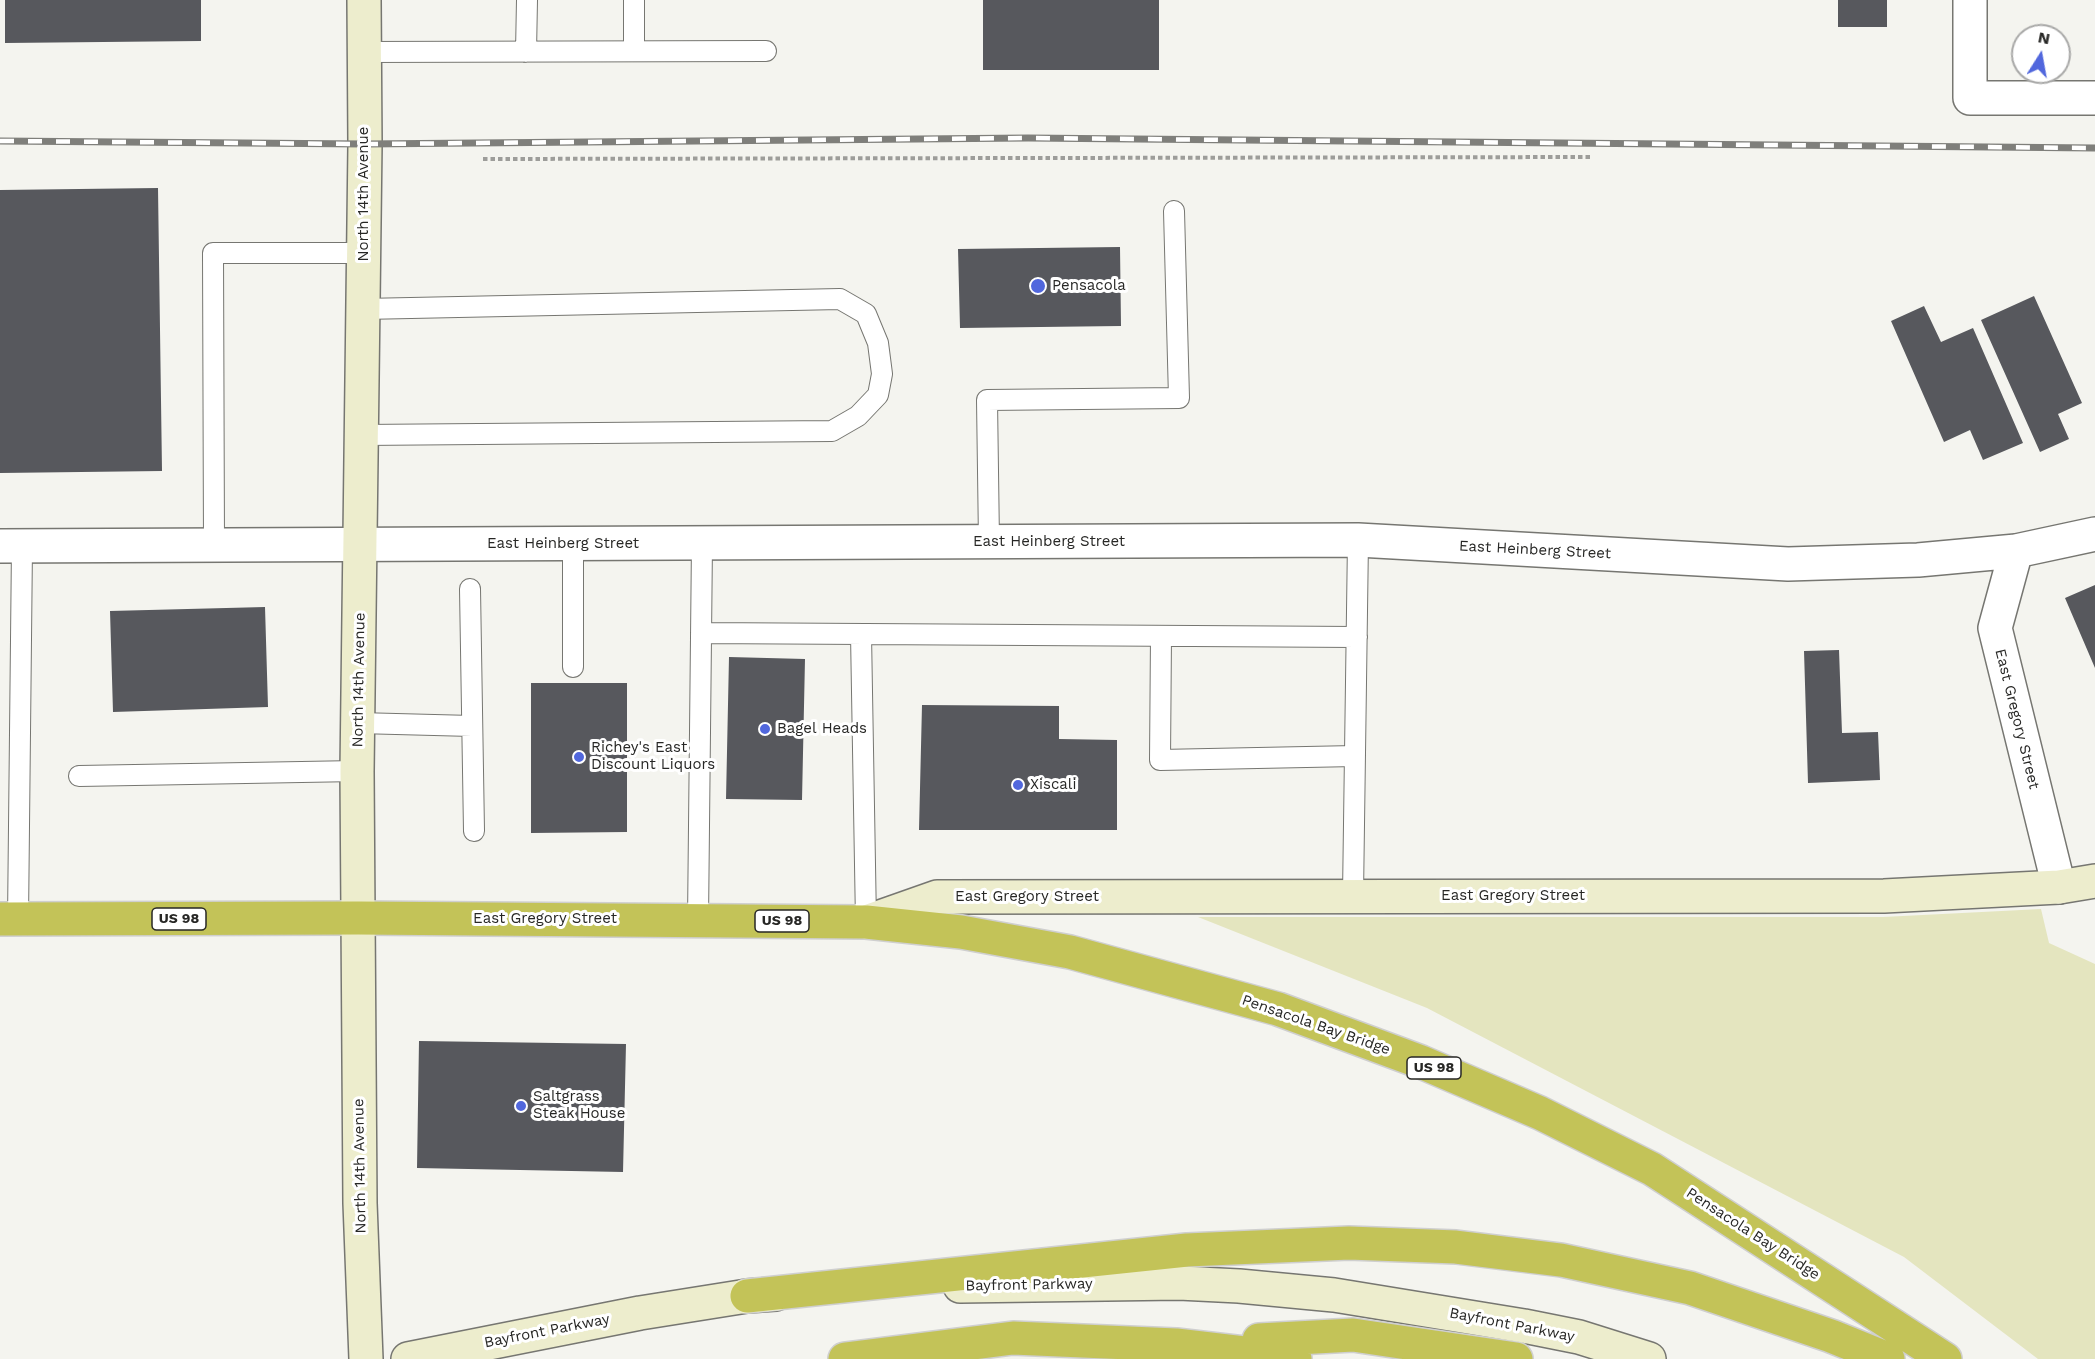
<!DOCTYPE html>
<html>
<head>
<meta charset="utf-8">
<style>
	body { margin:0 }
	#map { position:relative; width:2095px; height:1359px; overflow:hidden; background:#f4f4ef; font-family:"Work Sans",sans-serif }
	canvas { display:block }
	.north { position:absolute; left:2011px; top:24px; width:60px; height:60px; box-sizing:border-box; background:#fff; border:2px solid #a9a9a8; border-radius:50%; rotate:11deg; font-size:16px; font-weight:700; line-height:24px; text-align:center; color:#272725 }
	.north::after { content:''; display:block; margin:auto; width:21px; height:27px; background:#5167dd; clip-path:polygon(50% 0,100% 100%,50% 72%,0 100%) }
</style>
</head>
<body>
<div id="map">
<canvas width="2095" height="1359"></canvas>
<div class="north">N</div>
</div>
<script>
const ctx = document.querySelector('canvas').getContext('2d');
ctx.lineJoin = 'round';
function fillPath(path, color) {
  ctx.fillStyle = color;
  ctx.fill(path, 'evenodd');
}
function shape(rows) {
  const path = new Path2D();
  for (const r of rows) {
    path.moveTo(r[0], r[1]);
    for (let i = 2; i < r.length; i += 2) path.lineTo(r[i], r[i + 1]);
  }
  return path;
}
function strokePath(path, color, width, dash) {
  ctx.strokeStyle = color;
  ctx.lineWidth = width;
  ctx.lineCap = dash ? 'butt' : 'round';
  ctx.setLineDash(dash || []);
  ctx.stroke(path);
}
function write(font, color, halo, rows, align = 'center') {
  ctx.font = font + ' "Work Sans",sans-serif';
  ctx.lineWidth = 6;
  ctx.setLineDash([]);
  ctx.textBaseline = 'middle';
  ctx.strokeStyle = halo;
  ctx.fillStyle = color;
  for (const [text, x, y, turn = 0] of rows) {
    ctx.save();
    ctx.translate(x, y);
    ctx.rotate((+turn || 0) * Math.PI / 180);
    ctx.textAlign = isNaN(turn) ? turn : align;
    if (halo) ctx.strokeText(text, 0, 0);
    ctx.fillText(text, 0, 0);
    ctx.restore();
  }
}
fillPath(shape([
	[2041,909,2049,943,2095,964,2095,1359,2038,1359,1904,1257,1427,1008,1198,917,1883,917]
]), '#e4e5bf');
fillPath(shape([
	[5,0,201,0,201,41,5,43],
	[983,0,1159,0,1159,70,983,70],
	[1838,0,1887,0,1887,27,1838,27],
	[158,188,162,471,0,473,0,190],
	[1120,247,1121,326,960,328,958,249],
	[2034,296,2082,403,2058,414,2069,439,2040,452,1981,320],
	[1924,306,1941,342,1973,328,2023,443,1983,460,1970,430,1944,442,1891,321],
	[2095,585,2095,668,2065,598],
	[265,607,268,707,113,712,110,611],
	[1839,650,1842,733,1878,732,1880,780,1808,783,1804,651],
	[729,657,805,659,802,800,726,799],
	[531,683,627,683,627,832,531,833],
	[922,705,1059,706,1059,739,1117,740,1117,830,919,830],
	[419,1041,626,1044,623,1172,417,1168]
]), '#57585d');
const lane = shape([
	[634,0,634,51],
	[364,52,766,51],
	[526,52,527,0],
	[362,435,832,431,858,416,878,395,882,374,878,343,866,314,840,299,363,309],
	[989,542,987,400,1179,398,1174,211],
	[214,544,213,253,363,253],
	[573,544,573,667],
	[470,589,474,831],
	[701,633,1357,637],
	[861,634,866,922],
	[1161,636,1160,760,1355,756],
	[358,723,472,726],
	[79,776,357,771],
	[1353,895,1358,540],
	[18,919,22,546],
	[698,920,702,543]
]);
const street = shape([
	[1970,0,1970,98,2095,98],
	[0,546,1358,540,1788,564,1918,560,2016,551,2095,534],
	[2016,551,1995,628,2059,887]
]);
const secondary = shape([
	[364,0,365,144,357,771,360,1203,366,1359],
	[866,922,937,897,1884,896,2059,887,2095,881],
	[960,1286,1179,1283,1239,1286,1334,1295,1524,1326,1579,1337,1649,1359],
	[408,1359,640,1313,747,1296,776,1294]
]);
const highway = shape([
	[0,919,358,918,866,922,961,932,1070,952,1278,1009,1421,1062,1540,1113,1652,1169,1945,1359],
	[747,1296,1187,1250,1349,1243,1456,1247,1561,1260,1690,1288,1831,1336,1888,1359],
	[1259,1340,1353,1335,1516,1359],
	[845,1359,1013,1338,1176,1345,1295,1359]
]);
strokePath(lane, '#767671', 22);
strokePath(street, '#767671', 36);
strokePath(secondary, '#767671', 36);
strokePath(highway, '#cfcfcf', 36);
strokePath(shape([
	[483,159,1593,157]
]), '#9d9d9a', 4, [4.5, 3]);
strokePath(lane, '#fff', 20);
strokePath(street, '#fff', 33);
strokePath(secondary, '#ededcd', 33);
strokePath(highway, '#c3c358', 33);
const rail = shape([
	[0,141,365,144,1028,138,2095,148]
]);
strokePath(rail, '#7f7f7b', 7);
strokePath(rail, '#fff', 4.5, [14]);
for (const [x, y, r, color] of [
	[1038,286,8,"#5167dd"],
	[765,729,6,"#5167dd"],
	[579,757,6,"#5167dd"],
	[1018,785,6,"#5167dd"],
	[521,1106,6,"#5167dd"]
]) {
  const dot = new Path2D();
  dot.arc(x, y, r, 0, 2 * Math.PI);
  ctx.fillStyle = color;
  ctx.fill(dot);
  strokePath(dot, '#fff', 2);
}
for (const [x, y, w] of [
	[179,919,54],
	[782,921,54],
	[1434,1068,54]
]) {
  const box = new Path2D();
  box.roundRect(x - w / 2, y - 11, w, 22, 4.5);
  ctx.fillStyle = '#fff';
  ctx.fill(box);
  strokePath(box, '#272725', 1.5);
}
write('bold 14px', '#272725', null, [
	["US 98",179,919],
	["US 98",782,921],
	["US 98",1434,1068]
]);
write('15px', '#272725', '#fff', [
	["North 14th Avenue",364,194,-90],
	["East Heinberg Street",1049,542],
	["East Heinberg Street",563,544],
	["East Heinberg Street",1535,550,3],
	["North 14th Avenue",359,680,-89],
	["East Gregory Street",2017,719,76],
	["East Gregory Street",1513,896],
	["East Gregory Street",1027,897],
	["East Gregory Street",545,919],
	["Pensacola Bay Bridge",1316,1025,19],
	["North 14th Avenue",360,1166,-91],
	["Pensacola Bay Bridge",1753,1234,33],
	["Bayfront Parkway",1029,1285,-1],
	["Bayfront Parkway",1512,1325,11],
	["Bayfront Parkway",547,1331,-11]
]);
write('15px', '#272725', '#fff', [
	["Pensacola",1052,286],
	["Bagel Heads",777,729],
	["Richey's East",591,748],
	["Discount Liquors",591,765],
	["Xiscali",1030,785],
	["Saltgrass",533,1097],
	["Steak House",533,1114]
], 'left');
</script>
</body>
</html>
